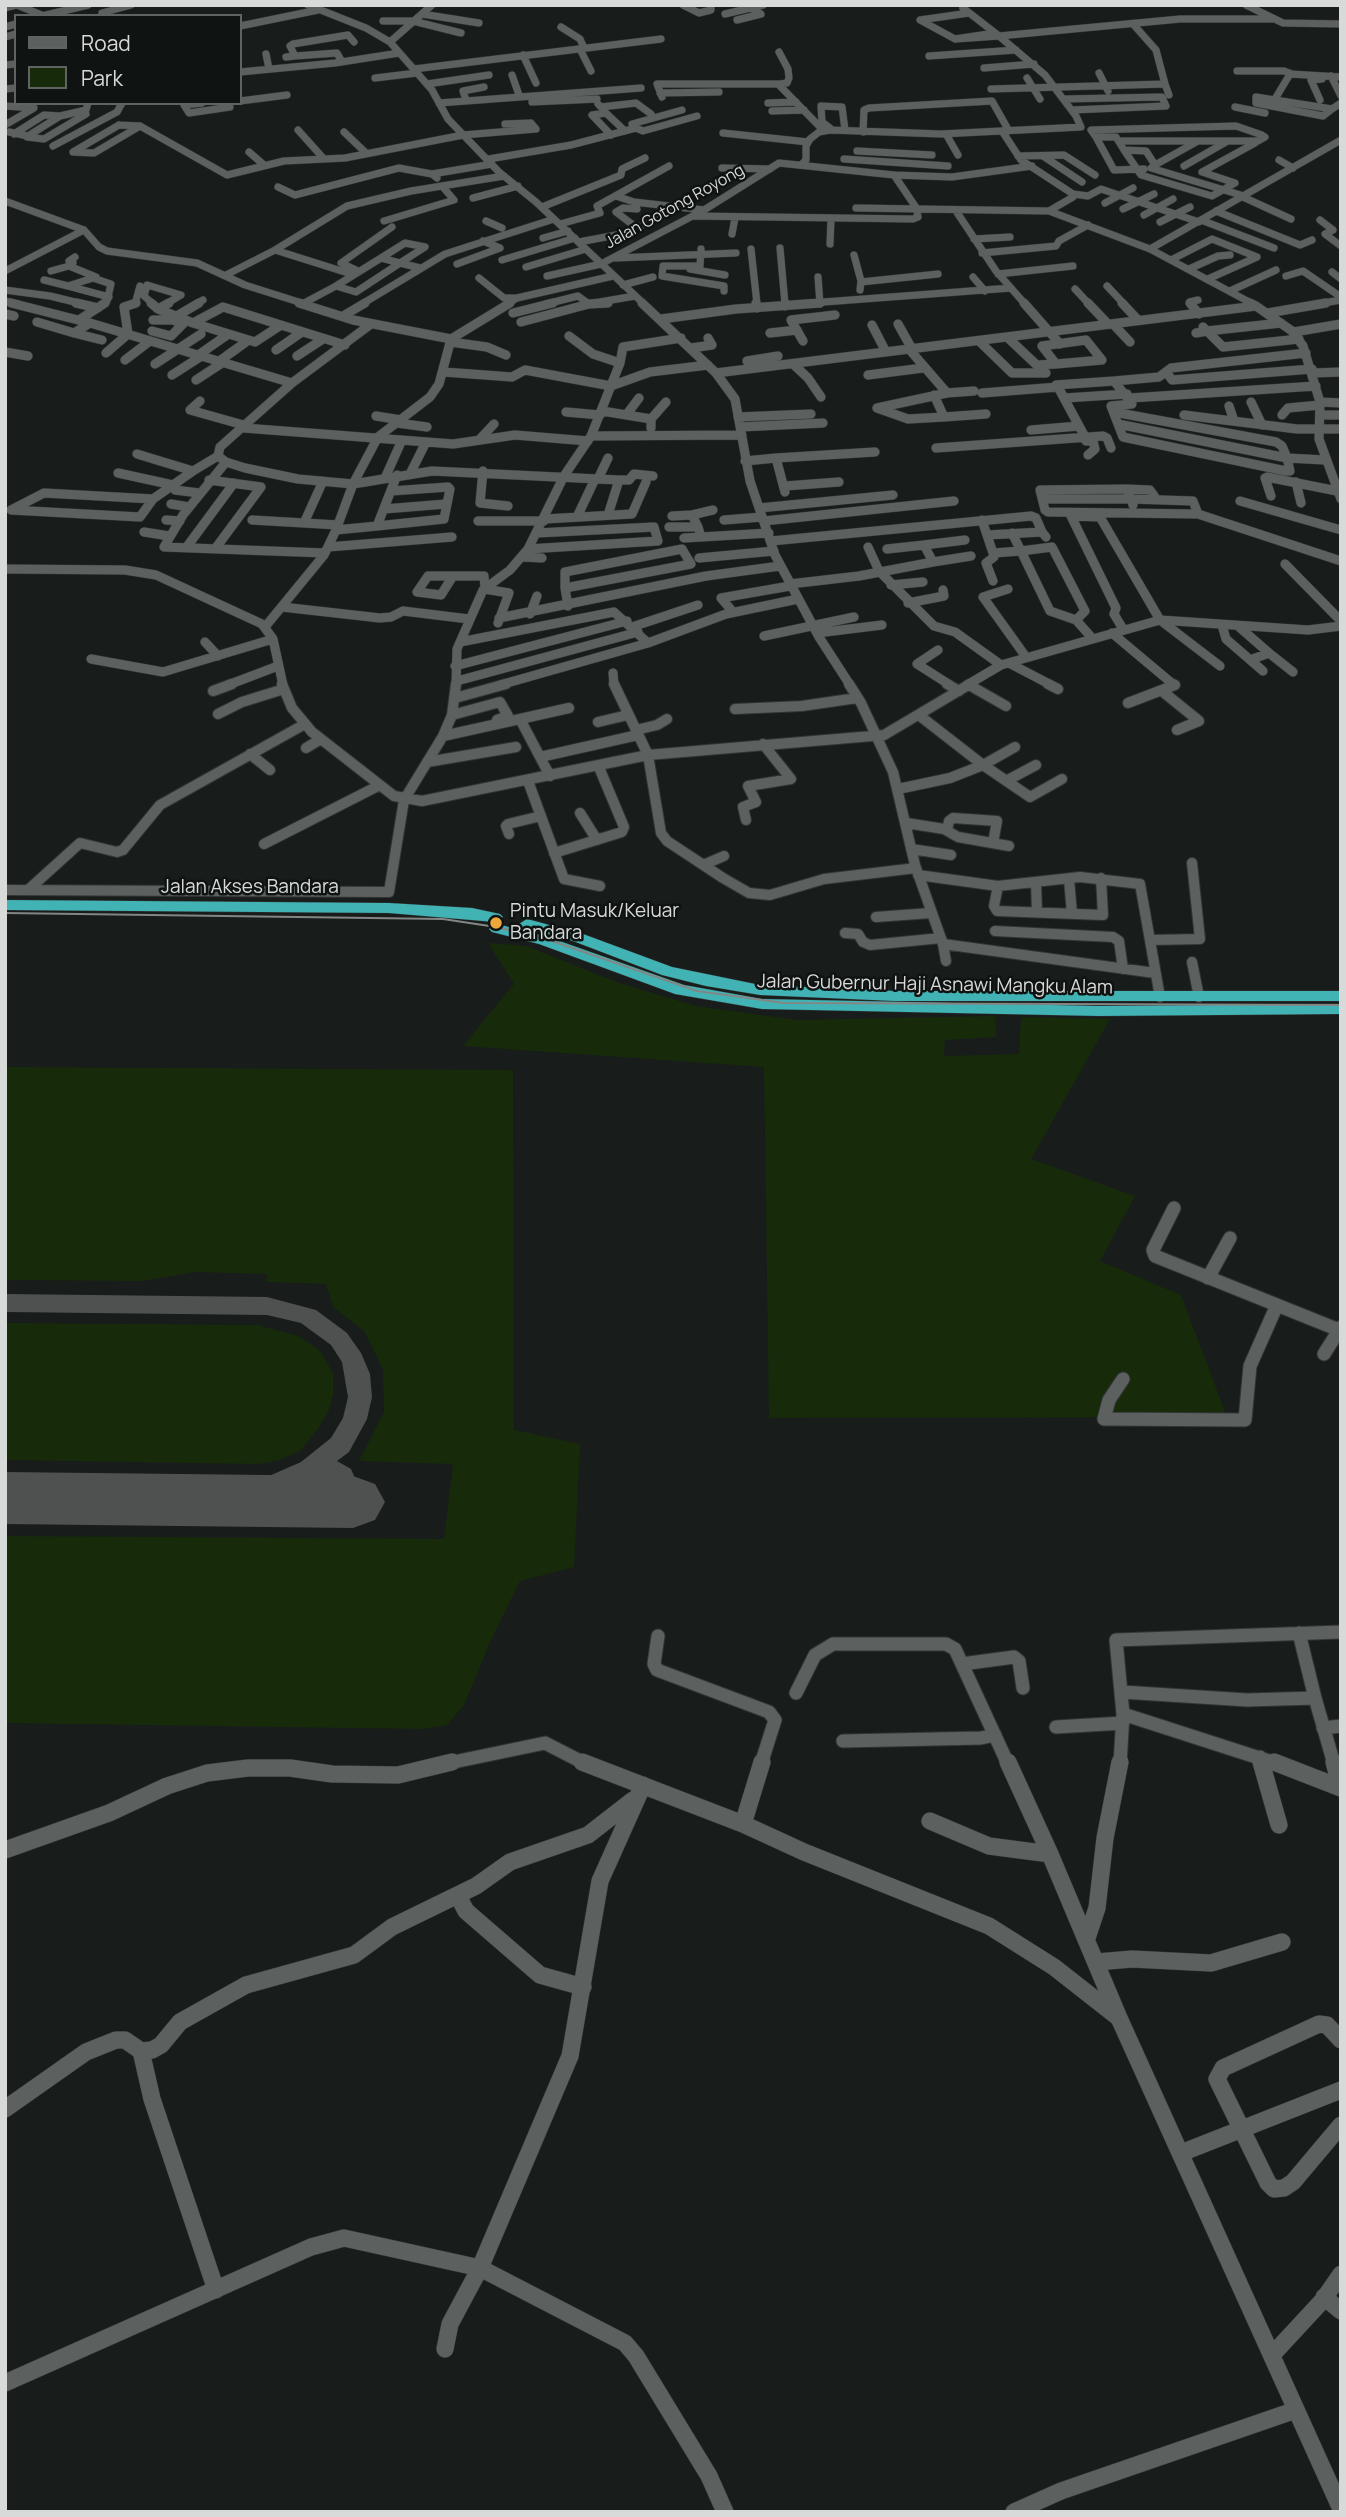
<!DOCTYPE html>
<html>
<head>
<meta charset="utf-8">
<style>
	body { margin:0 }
	#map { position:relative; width:1346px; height:2517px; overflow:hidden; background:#181c1b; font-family:Manrope,sans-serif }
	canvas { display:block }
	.frame { position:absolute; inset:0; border:7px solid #d8dad9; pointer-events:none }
	.legend { position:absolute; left:14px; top:14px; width:228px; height:91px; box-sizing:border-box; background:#0f1312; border:2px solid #5f6362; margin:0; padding:9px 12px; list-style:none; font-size:21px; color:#d8dad9 }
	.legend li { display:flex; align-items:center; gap:14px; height:35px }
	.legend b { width:35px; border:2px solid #5f6362 }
</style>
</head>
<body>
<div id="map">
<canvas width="1346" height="2517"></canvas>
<div class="frame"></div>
<ul class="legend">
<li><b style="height:9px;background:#5c605f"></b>Road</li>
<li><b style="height:19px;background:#172b0b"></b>Park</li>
</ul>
</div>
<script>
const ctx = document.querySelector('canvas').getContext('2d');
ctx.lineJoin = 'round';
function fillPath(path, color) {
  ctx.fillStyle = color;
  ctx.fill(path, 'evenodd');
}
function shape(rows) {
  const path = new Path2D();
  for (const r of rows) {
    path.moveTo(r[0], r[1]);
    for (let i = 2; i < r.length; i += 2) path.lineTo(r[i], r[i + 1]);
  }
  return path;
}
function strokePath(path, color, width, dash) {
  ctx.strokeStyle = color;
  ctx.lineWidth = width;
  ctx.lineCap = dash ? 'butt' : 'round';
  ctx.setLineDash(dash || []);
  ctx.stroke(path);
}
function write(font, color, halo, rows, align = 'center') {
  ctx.font = font + ' Manrope,sans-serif';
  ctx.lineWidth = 5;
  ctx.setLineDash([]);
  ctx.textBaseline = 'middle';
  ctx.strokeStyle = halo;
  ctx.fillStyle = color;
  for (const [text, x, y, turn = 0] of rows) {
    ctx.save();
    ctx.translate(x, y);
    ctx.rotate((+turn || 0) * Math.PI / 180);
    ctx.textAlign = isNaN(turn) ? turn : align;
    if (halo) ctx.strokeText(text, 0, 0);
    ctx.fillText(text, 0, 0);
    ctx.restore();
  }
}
fillPath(shape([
	[488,943,526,946,619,983,696,1006,796,1020,995,1016,996,1037,945,1040,944,1056,1019,1054,1021,1017,1110,1019,1031,1159,1135,1196,1100,1261,1181,1295,1227,1417,769,1418,764,1067,463,1046,514,984],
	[5,1067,513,1070,514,1430,580,1444,574,1567,520,1581,490,1642,464,1705,447,1725,424,1729,5,1723,5,1536,444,1539,453,1464,359,1461,384,1412,383,1370,365,1332,333,1307,326,1284,266,1282,267,1274,194,1272,142,1281,5,1280],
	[5,1323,257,1325,299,1336,321,1352,333,1373,333,1395,328,1413,317,1430,300,1451,280,1460,259,1464,5,1460]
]), '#172b0b');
fillPath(shape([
	[5,1294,267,1297,316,1310,347,1333,361,1353,370,1374,372,1397,367,1419,349,1452,337,1461,351,1469,354,1476,355,1492,347,1517,322,1526,293,1524,273,1515,265,1499,218,1511,209,1508,205,1501,209,1494,253,1483,301,1462,331,1438,343,1418,348,1397,342,1362,331,1345,301,1323,267,1315,5,1312,5,1294],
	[323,1477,330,1481,331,1492,327,1503,321,1506,297,1504,282,1492,313,1479,323,1477]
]), '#4e5150');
fillPath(shape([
	[5,1472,353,1476,375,1484,385,1502,375,1520,353,1528,5,1524,5,1472]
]), '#4e5150');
const minorFar4 = shape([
	[17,5,44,16],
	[308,5,366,28,390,42],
	[432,5,390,42,432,90,448,119,499,172,536,202,644,304],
	[683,5,699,13,711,10,711,7],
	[1246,5,1283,23,1341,24],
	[5,8,16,5],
	[963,8,999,36],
	[102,13,131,5],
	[422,14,479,23],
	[725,14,763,5],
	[42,16,88,5],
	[737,20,761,14,746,5],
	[383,21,413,21,461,33],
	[1133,24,1156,50,1165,84],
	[240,26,318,10],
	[5,27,16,24],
	[561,27,580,39,584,48],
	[995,33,955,39,999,36],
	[5,37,16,34],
	[955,39,920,20,969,13],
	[580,49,591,71],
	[779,52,788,69,789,78,787,83,780,84],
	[266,54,269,69],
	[523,55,536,83],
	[295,56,337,53,342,62],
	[929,56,1016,50],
	[286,57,295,56,290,46,293,44,348,35,354,42],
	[5,65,16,64],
	[984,68,1034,64],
	[414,69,661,39],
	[1237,71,1284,71,1292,74],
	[240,72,335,63,399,53],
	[1099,73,1108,91],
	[512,75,519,95],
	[1331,76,1341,96],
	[375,78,417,73],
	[1027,78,1040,99],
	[427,84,489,75],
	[5,89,16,88],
	[991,89,1165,84,1169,95],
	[660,93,719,92],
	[662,97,657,84,778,84,824,131],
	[1256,97,1332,109,1323,116,1256,103,1256,97],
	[1064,99,1162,97,1166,106,1072,110],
	[1275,99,1290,74,1341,77],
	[466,100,463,91,484,87],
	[1320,100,1311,80,1322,79],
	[240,101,287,95],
	[532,102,597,99],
	[202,103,184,105,189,113,230,107,229,103],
	[439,103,641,88],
	[768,103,796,102],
	[598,104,601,107,636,103,651,114],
	[5,106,34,108,5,125],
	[1235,107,1265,113],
	[1332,109,1341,103],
	[772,111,804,110],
	[119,125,140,126,94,153,73,152,119,125],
	[140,126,227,175,284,161,345,158,463,135,536,129,531,123,505,124],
	[635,128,632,124,682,110],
	[830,128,822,122,821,106,842,107,845,130],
	[298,130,324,159],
	[1002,131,1021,160,1073,194,1073,197,1049,211,1150,249,1253,304],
	[9,132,28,136,60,116,86,110,88,103],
	[344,132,366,153],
	[863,132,864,110,869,108,992,101,1009,131],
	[723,133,808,142],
	[14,134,44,115,60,116],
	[946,134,958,155],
	[611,135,592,115,606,113,625,131],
	[27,137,44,139,86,114],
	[1096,137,1114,170,1144,169],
	[1119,141,1258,141,1265,137,1260,135],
	[53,146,117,112,122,103],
	[1124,150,1141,175,1212,196,1235,183,1202,172,1255,143],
	[857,151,932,155],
	[249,152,264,165],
	[1018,156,1064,155,1095,175],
	[1043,156,1082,182],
	[489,159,571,145,636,128,643,131,697,116],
	[844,159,948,166],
	[1279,160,1293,168],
	[801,165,806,160,806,146,810,139,819,132,830,130,941,134,1081,127,1076,116,1045,75,999,36,1180,19,1274,19],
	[1155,165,1198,141],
	[1184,166,1226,142],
	[722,168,770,169],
	[894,175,917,209],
	[437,178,432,174,492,164],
	[278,187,295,195,399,168,432,174],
	[1073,194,1088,196,1101,189,1199,222],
	[616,196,634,202,704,210],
	[1244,196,1151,168,1155,165,1146,151,1124,150,1116,137,1096,137,1091,130,1236,126,1262,135],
	[1243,197,1291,219],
	[473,198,518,186],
	[5,201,84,230,99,247,107,251,197,263,245,285,305,304],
	[1105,203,1133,188],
	[542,207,621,175,622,169,645,158],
	[856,208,1049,211],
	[637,209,623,208,616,212,637,228],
	[1123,209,1154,194],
	[956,211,996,271,1025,304],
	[1216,211,1300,245,1312,240],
	[1144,215,1173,199],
	[693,216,913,219,918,217,917,211],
	[1201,220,1274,248],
	[1320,220,1333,230,1325,234,1341,246],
	[384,221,454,200,442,186],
	[486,221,502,228],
	[1160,222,1190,207],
	[560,224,600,213,597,206,669,166],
	[732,234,735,218],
	[543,238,568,231],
	[974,239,1010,237],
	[579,242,627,233,676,208],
	[830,244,831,219],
	[780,248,785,304],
	[701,249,700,266,663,266,662,276,724,286,724,291],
	[751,249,757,304],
	[1150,249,1341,140],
	[275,250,348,273],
	[982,253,1056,246,1059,241,1088,225],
	[854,255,861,281,860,290],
	[75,257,69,261,73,263,69,266,96,277,93,278],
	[381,258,400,263],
	[381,258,336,286,356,292,400,263],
	[381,258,405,243,425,247,400,263],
	[616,258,736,253],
	[502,260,575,238],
	[1171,260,1212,239,1257,257,1208,279],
	[400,263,420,268],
	[457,264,500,248,483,241],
	[526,267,586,249],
	[690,269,725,275],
	[1189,269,1218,256,1230,255],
	[5,271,84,230],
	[51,271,69,266],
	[358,271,341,263,392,227],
	[1332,272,1341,279],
	[998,274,1073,266],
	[226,275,275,250,347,206,411,191,504,176],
	[547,276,601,264,704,210,779,163,894,175,952,177,1032,166],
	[1286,276,1303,271,1341,297],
	[818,277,820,304],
	[973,277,985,291],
	[479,278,504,298,517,298,613,276],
	[44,280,68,286,93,278,111,284,107,301,102,304],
	[861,282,938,274],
	[623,285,653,277],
	[68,286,109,297],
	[1107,286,1124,304],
	[1075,289,1089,304],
	[5,290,50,296,83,304],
	[1230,291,1276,270],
	[5,301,18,304],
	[304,303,336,286],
	[135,304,140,286],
	[153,304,144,296,147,285,181,295,166,304],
	[196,304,203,300],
	[362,304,445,254,554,219],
	[507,304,517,298],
	[546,304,578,296,589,304],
	[588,304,635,296],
	[797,304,1011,288],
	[1192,304,1190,302,1198,300],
	[1317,304,1341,300]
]);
const minorFar3 = shape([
	[11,303,86,322],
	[76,303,98,308],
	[151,303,158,309],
	[299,303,353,320,451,339],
	[642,303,716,373],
	[756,303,757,308],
	[785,303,785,306],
	[1024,303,1060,344],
	[1088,303,1108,324],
	[1122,303,1138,320],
	[1190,303,1199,314],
	[1250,303,1256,306],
	[158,309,193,323,223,307,345,345],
	[158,309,169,303],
	[513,313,553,303],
	[1268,313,1326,303],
	[5,314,14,316],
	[343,316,365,303],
	[175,317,199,303],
	[661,319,736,309,820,303],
	[79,320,105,303],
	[37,322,74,333,90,323,292,383],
	[521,322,589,304,608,303],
	[193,323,255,342,281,325],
	[371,324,292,383,220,447,218,456,226,462,245,468,298,479,353,484,432,471,619,480,629,480,634,474,653,476],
	[898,324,912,349],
	[1113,324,1130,342],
	[872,325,886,352],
	[1203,327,1207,331,1281,323],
	[152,331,171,336,183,324,173,320,153,320],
	[1294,332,1341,324],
	[74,333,102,340],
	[770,333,797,330],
	[1196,333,1207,331,1223,347,1299,339],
	[569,336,593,354,620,363],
	[1007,337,1043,371],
	[1086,340,1102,360,1056,364,1042,346,1086,340],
	[803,341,791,320,835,315],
	[979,341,1012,373,1046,373],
	[450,342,487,347,506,355],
	[691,348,712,345,708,338],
	[909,349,947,393],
	[276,350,302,332],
	[5,352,28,356],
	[106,353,128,334,124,307,136,303],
	[1306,353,1171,368,1159,377,1114,381,1132,404,1111,406,1123,437,1286,471,1290,471,1287,458,1325,460],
	[197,356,227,335],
	[297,356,323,339],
	[125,360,150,341],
	[747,361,778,356],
	[218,362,246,342],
	[155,364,201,334],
	[793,364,808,378,821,397],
	[1037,365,1056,364],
	[444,372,512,377,525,370,611,386,650,372,708,365],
	[1167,373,1172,380,1312,369],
	[1313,373,1341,372],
	[172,375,200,357],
	[868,375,923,368],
	[196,380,222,363],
	[1056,385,1114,381],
	[982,393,1058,387,1085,437],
	[1065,398,1127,394],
	[1130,398,1316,386],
	[200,401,190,410,247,426],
	[1251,402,1262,425],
	[1320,402,1341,403],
	[1229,406,1234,421],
	[877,408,947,393,974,391],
	[877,408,908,419,944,417,934,395],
	[602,411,651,419,651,428],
	[566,412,600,415],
	[1114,412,1276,442,1282,446,1287,458],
	[627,414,639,398],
	[1184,415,1297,429,1341,429],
	[1282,415,1288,408,1320,405],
	[1326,415,1341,415],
	[376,416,401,420],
	[738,417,811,414],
	[944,417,986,414],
	[651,419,666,402],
	[397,423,427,427],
	[1118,424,1287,458],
	[740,427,823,423],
	[244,428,453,444,515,435,588,441],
	[1031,430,1079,426],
	[591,436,742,435],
	[479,440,494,424],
	[1086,441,1093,441,1095,449,1088,455],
	[936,448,1103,436,1107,438,1111,448],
	[137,454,193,471,218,456],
	[745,461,776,458],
	[226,462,183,515,164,547,325,553],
	[483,471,480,503,508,506],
	[118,473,173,485],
	[410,474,426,442],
	[385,478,402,440],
	[598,479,608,458],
	[209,480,261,487,215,549],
	[323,481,304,523,338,525],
	[1296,482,1301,503],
	[785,486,839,482],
	[1127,489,1150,490,1157,500],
	[175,490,199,493],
	[785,492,776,458,875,452],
	[44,493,153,499,140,517,11,510,44,493],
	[1271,496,1265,478,1267,477,1337,491],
	[153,499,193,471],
	[1043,499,1131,499,1127,489,1040,490,1045,510,1048,512,1198,514,1341,561],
	[1240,501,1341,530],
	[171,504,189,507],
	[1133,505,1131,499,1193,501,1198,514],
	[759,508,893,495],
	[384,509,446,504],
	[608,515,619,480],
	[692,515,713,510],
	[672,516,692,515,698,527],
	[577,517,595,479],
	[545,519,632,514,646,482],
	[166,520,180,521],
	[252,520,304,523],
	[724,520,762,517],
	[982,520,993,553,1021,551,1050,611,1076,620,1092,638],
	[478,521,544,521],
	[764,521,954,501],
	[377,526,444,519,450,489,448,487,391,491],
	[669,527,698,527,701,537,769,533],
	[336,530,353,484,378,437,430,397,439,384,451,339,510,303],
	[144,532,169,536],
	[1012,533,1021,551,1052,547,1085,611,1076,620],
	[987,535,1042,532,1046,537],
	[684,538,701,537],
	[771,541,1031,516,1036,518,1042,532],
	[328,547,452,537],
	[868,547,879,571,934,626,955,632,1001,665],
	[186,548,234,483],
	[528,549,658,541,654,527,537,533],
	[682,549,691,564,565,588,565,572,682,549],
	[887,549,924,545],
	[993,553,994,557,986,563,993,581],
	[523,557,542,558],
	[699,558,774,551],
	[933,562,971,556],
	[1285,564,1341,621],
	[5,569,125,570,156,575,262,624,273,639,283,685],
	[428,576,453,576,441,595,417,592,428,576],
	[453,576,484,576,485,588],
	[790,584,859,576,933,562,924,545,965,540],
	[891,585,923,582],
	[565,588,568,606],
	[484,589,509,593,498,623],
	[1008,589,983,597,1026,657],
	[908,603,944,596,943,590],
	[282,607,380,618,391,617,403,611,469,619],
	[733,612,721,598,790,586],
	[530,614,537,596],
	[499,618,706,576,780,566],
	[1222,625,1226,639,1263,671],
	[1238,626,1269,653],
	[265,627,324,555,336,530,377,526,397,475],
	[632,627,698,605],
	[1123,629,1114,614,1116,608,1071,516,1100,517,1160,620,1220,666],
	[817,633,882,625],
	[1112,633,1174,685],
	[764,636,854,617],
	[205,642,218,656],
	[460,642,614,612,648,643],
	[938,650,917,664,950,685],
	[91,659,163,672,273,639],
	[1250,660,1269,653,1293,672],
	[1009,663,1051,685],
	[455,666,627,621],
	[613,673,614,685],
	[457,681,638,632],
	[228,685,278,666],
	[456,685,457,649,483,590,510,570,528,549,564,476,591,436,620,363,623,347,681,338],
	[500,685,648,643,726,614,798,599],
	[850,685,819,637,775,555,750,481,735,399,716,373,1256,306,1292,331,1303,346,1320,402,1319,439,1341,499],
	[967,685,1001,665,1160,620,1308,630,1341,626]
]);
const minorFar2 = shape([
	[282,684,292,708,312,732,394,796,422,801,648,755,884,735,970,684],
	[614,684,648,755,661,833,667,841,723,878,749,893,770,895,824,879,916,868],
	[849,684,861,703,893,772,915,865,943,944,946,961],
	[947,684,959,691],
	[1048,684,1058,689],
	[969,685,1006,706],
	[213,691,232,684],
	[1162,691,1199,721,1177,730],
	[455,698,506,684],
	[1128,703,1175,685,1173,684],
	[735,709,802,706,857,698],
	[218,714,242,702,284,689],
	[452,715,500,702,508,716,497,720],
	[920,716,983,765,1015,747],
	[520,719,569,708],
	[598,722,628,715],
	[636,730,657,725,667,719],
	[443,736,520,719,550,776],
	[306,748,321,739],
	[250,754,270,770],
	[540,757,638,735],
	[427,762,516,747],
	[528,781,564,879,600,886],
	[1006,781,1036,765],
	[898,789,950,778,983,765,1030,797,1062,779],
	[580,813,597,840],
	[746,820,743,807,756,802,748,786,791,779,763,744],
	[906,823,944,829,958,837,1009,846],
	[947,830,949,821,953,818,997,821,993,843],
	[509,834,506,826,508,824,541,816],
	[264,844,380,785],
	[911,849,951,855],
	[554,853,622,832,624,827,598,765],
	[703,865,724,856],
	[918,875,998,886,1080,877,1140,884,1160,997],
	[1069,879,1072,914],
	[1036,883,1037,912],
	[998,886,994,906,997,911,1103,915,1101,878],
	[5,890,389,892,404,800,443,736,452,715,456,684],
	[28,890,80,843,117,852,123,850,160,805,305,724],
	[876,917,931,913],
	[995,931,1113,937,1119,941,1123,969],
	[845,933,858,934,863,942,870,945,941,938],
	[1150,940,1200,939,1192,863],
	[943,944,1155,973],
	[1192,962,1199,997]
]);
const minorFar1 = shape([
	[1174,1208,1153,1250,1155,1256,1339,1330],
	[1208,1278,1230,1238],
	[1324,1354,1341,1327],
	[1123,1379,1109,1400,1104,1419,1245,1420,1250,1366,1277,1305],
	[658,1636,654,1664,657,1670,769,1712,775,1720,761,1764],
	[962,1664,1014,1657,1019,1661,1023,1688],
	[1122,1692,1247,1700,1315,1698,1299,1633],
	[796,1693,815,1655,833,1644,946,1644,955,1649,1008,1764],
	[1315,1698,1334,1764],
	[1123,1714,1278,1764],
	[1056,1727,1123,1723],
	[1323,1728,1341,1726],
	[843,1741,981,1738,995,1735],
	[1260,1757,1262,1764],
	[444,1764,545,1743,586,1764],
	[1120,1764,1123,1714,1116,1640,1341,1632]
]);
const minor = shape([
	[582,1762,743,1824,804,1852,989,1926,1054,1967,1119,2018],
	[1008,1762,1050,1854,1119,2018,1341,2509],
	[1261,1762,1279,1825],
	[1274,1762,1341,1788],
	[1334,1762,1341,1788],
	[643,1785,600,1881,570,2056,480,2268,625,2343,636,2356,709,2476,725,2512],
	[930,1821,989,1846,1050,1854],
	[743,1824,762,1762],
	[5,1850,109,1813,167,1786,207,1773,248,1768,290,1768,332,1774,398,1775,452,1762],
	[458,1896,466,1911,540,1975,583,1987],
	[1087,1938,1097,1908,1105,1838,1120,1762],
	[1097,1962,1132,1959,1211,1963,1282,1942],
	[1341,2040,1327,2025,1319,2024,1223,2068,1217,2079,1268,2183,1274,2189,1284,2188,1293,2182,1341,2125],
	[141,2051,152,2099,216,2290],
	[5,2109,86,2052,116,2040,125,2040,141,2051,152,2050,161,2045,180,2022,246,1985,354,1955,392,1927,476,1886,510,1862,588,1835,633,1800],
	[1181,2153,1341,2090],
	[1324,2297,1341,2311],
	[1272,2355,1323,2300,1341,2274],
	[5,2383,311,2247,344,2238,480,2268,450,2324,445,2349],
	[1014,2512,1061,2491,1296,2410]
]);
const highway = shape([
	[5,900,389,903,472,908,500,914,503,917,495,922,389,913,5,910,5,900],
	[527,919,583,934,672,967,760,985,895,991,1341,991,1341,1001,895,1001,760,995,706,986,662,975,573,941,522,927,519,924,527,919],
	[497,924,548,937,684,985,762,999,1099,1006,1341,1004,1341,1014,1099,1016,762,1009,675,994,539,944,492,932,489,929,492,926,497,924]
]);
strokePath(minorFar4, '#333534', 8);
strokePath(minorFar3, '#333534', 10);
strokePath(minorFar2, '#333534', 12);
strokePath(minorFar1, '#333534', 15);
strokePath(minor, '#333534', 18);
strokePath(highway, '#333534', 1);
strokePath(minorFar4, '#5c605f', 7);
strokePath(minorFar3, '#5c605f', 9);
strokePath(minorFar2, '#5c605f', 10);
strokePath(minorFar1, '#5c605f', 13);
strokePath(minor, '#5c605f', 17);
fillPath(highway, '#42b3b4');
strokePath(shape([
	[5,913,443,919,496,927,549,940,697,991,784,1003,1341,1005]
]), '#838685', 2);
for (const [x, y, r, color] of [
	[496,923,7,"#eca93a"]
]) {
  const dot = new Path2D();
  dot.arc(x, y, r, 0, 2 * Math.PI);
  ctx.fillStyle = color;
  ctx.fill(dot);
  strokePath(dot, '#0f1312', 2.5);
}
write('16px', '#d8dad9', '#0f1312', [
	["Jalan Gotong Royong",675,207,-29]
]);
write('19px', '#d8dad9', '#0f1312', [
	["Jalan Akses Bandara",250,888],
	["Jalan Gubernur Haji Asnawi Mangku Alam",935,985,1]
]);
write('19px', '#d8dad9', '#0f1312', [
	["Pintu Masuk/Keluar",510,912],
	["Bandara",510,934]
], 'left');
</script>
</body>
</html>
